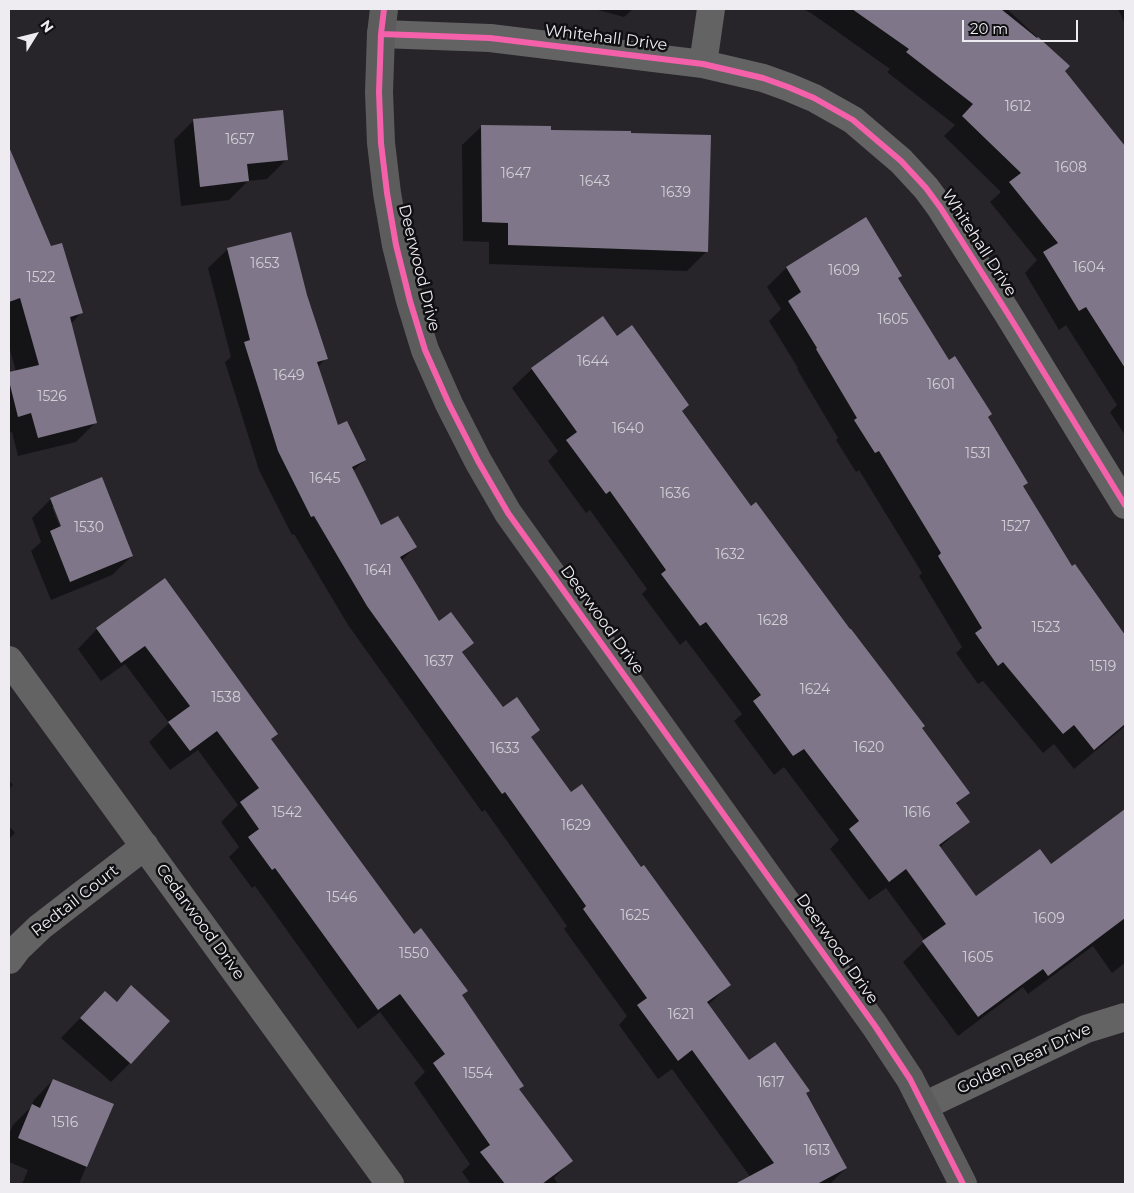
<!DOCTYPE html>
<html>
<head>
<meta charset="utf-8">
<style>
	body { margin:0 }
	#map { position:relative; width:1134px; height:1193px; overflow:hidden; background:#27252a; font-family:Montserrat,sans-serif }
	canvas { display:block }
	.frame { position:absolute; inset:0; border:10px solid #eeecf0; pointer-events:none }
	.north { position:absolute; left:10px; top:10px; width:50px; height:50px; -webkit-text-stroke:4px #0f0e11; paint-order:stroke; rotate:54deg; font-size:14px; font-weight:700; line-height:20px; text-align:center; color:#eeecf0 }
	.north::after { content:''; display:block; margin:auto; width:18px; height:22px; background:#eeecf0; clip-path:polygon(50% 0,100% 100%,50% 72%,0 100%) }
	.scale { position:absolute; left:962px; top:20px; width:116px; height:22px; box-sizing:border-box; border:2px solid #eeecf0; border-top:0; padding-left:6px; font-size:15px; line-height:18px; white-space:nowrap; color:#eeecf0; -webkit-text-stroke:4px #0f0e11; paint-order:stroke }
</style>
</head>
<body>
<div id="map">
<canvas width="1134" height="1193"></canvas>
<div class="frame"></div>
<div class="north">N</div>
<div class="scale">20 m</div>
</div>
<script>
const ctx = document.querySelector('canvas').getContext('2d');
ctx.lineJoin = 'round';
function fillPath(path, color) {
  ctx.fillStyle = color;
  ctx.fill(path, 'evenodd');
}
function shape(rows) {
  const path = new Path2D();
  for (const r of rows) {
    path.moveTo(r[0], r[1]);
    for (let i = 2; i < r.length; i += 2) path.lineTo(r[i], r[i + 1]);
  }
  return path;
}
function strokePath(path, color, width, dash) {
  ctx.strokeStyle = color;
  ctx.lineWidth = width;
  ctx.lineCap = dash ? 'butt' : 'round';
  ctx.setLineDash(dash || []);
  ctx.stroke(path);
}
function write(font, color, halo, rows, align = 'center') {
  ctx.font = font + ' Montserrat,sans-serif';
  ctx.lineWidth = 5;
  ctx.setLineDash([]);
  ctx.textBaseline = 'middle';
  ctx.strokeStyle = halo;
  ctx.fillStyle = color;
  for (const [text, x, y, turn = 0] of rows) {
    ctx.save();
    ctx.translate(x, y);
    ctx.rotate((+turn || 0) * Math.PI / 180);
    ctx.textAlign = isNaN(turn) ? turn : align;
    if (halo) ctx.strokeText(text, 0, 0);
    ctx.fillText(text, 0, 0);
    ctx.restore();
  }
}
fillPath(shape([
	[594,9,633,9,624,17],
	[802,9,1007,9,1068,66,1064,71,1125,157,1125,435,1110,412,1117,405,1066,325,1059,330,1025,273,1037,260,990,202,1001,192,944,136,955,125,887,72,890,69,811,13],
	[1118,9,1125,9,1125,22,1124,22],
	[194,120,286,160,267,179,248,181,229,200,181,206,174,140],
	[482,126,550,131,707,251,687,271,489,264,489,242,463,241,462,145],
	[9,149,50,248,81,313,71,324,96,422,76,442,18,456,12,432,9,433,9,374,16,372,9,346],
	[866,219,897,279,948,362,987,418,1027,483,1022,487,1072,568,1123,634,1125,632,1125,726,1074,769,1054,744,1043,753,983,681,978,684,956,653,962,647,919,576,922,573,859,470,856,472,836,440,838,438,797,369,798,368,769,321,781,309,767,287,786,268],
	[228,249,306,295,326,358,318,367,337,427,365,460,353,471,380,527,415,547,401,561,438,623,472,643,462,653,502,709,538,730,530,738,571,794,641,869,729,985,708,1005,749,1062,805,1093,846,1168,830,1184,744,1184,751,1178,672,1069,658,1079,619,1025,627,1016,564,929,567,926,485,810,482,812,348,625,294,534,292,535,259,470,225,362,231,357,208,268],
	[602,318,616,338,681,412,751,508,921,728,968,792,956,805,968,822,939,848,976,898,1051,865,1116,817,1125,830,1125,963,1112,973,1093,946,1028,994,1023,987,958,1036,903,962,925,941,886,888,869,900,830,849,839,840,784,767,774,775,734,721,742,714,686,640,680,645,642,594,647,589,590,510,586,513,548,461,558,451,512,388,532,369],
	[51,499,132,556,112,575,51,600,31,551,41,542,32,518],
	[52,507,55,507,65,532,62,532],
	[165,580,277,734,270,740,414,935,467,990,461,996,518,1090,571,1161,554,1178,558,1184,471,1184,462,1172,470,1164,414,1083,425,1072,380,1012,358,1029,255,886,252,888,229,857,239,847,221,822,238,805,198,750,170,770,149,742,169,723,125,664,101,681,78,649,97,629],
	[9,780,13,785,9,789],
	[9,826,15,833,9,839],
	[131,987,130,1063,111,1082,61,1038,105,992,116,1003],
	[53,1080,112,1105,79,1184,22,1184,28,1170,9,1162,9,1135,13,1125,30,1108,34,1100]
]), '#0007');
fillPath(shape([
	[852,9,1001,9,1037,38,1038,37,1070,66,1065,71,1125,146,1125,368,1086,307,1079,311,1043,252,1058,243,1009,182,1021,173,962,116,973,104,906,52,909,49],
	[283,110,288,160,247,164,249,181,200,187,193,119],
	[481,125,551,126,551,130,631,131,631,133,711,135,708,252,508,245,508,223,482,222],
	[9,147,51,246,62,243,83,313,70,317,97,423,38,438,31,413,18,417,9,381,9,372,39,365,20,298,9,302],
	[866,217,902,276,898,278,949,360,955,356,992,414,988,417,1028,483,1023,486,1072,566,1075,564,1125,635,1125,724,1094,750,1074,725,1063,734,1003,662,998,666,975,633,982,628,938,556,941,553,879,451,875,453,854,420,857,418,816,349,817,348,788,301,801,292,786,267],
	[291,232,307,295,328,359,317,362,338,425,347,421,366,460,352,467,381,525,398,516,417,547,400,557,439,621,451,612,474,643,462,652,503,707,517,697,540,730,531,737,571,792,582,784,641,867,644,865,731,985,707,1002,749,1060,775,1042,810,1091,806,1093,847,1168,817,1184,735,1184,774,1163,692,1050,678,1061,637,1005,647,998,583,909,586,906,505,792,502,794,367,606,314,516,311,517,278,451,244,342,250,340,227,248],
	[603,316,617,336,632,325,689,405,682,411,751,506,756,502,850,629,851,629,899,692,925,726,922,728,970,793,956,803,970,822,939,845,976,896,1040,849,1051,864,1125,809,1125,918,1048,976,1043,969,978,1017,922,941,946,924,906,869,889,882,849,829,859,821,804,749,793,756,753,701,761,695,706,622,700,626,661,574,666,570,610,491,606,494,566,440,577,432,531,368],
	[102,477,133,556,70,582,50,531,61,526,50,498],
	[165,578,278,734,271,739,414,934,421,928,468,991,462,995,524,1086,519,1089,573,1161,542,1184,505,1184,480,1152,490,1145,433,1063,445,1054,400,994,378,1010,275,868,272,870,248,837,259,829,240,802,259,788,217,731,190,751,168,722,190,706,145,646,121,663,96,628],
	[131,985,170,1021,131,1064,80,1018,105,991,117,1002],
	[53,1079,114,1104,87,1167,18,1138,32,1104,40,1108]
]), '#7f7789');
strokePath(shape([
	[381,34,490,38,703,64,763,78,788,87,814,98,853,120,901,161,926,188,940,207,1008,314,1125,505],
	[703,64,711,9],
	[9,660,390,1184],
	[9,960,18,948,40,927,145,846],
	[924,1106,1086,1029,1125,1017]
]), '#636363', 28);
strokePath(shape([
	[384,9,381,34,379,92,381,143,387,193,396,245,410,301,425,350,449,404,478,461,508,513,875,1026,910,1079,963,1184]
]), '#5d5c5d', 28);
strokePath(shape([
	[384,9,381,34,379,92,381,143,387,193,396,245,410,301,425,350,449,404,478,461,508,513,875,1026,910,1079,963,1184],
	[381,34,490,38,703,64,763,78,788,87,814,98,853,120,901,161,926,188,940,207,1008,314,1125,505]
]), '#f560ab', 6);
write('14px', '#d2cfd6', null, [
	["1612",1018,107],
	["1657",240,140],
	["1608",1071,168],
	["1647",516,174],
	["1643",595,182],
	["1639",676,193],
	["1653",265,264],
	["1604",1089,268],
	["1609",844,271],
	["1522",41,278],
	["1605",893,320],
	["1644",593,362],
	["1649",289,376],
	["1601",941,385],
	["1526",52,397],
	["1640",628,429],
	["1531",978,454],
	["1645",325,479],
	["1636",675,494],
	["1527",1016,527],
	["1530",89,528],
	["1632",730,555],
	["1641",378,571],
	["1628",773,621],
	["1523",1046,628],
	["1637",439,662],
	["1519",1103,667],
	["1624",815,690],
	["1538",226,698],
	["1620",869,748],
	["1633",505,749],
	["1542",287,813],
	["1616",917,813],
	["1629",576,826],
	["1546",342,898],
	["1625",635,916],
	["1609",1049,919],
	["1550",414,954],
	["1605",978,958],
	["1621",681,1015],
	["1554",478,1074],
	["1617",771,1083],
	["1516",65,1123],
	["1613",817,1151]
]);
write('16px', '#eeecf0', '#0f0e11', [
	["Whitehall Drive",606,38,7],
	["Whitehall Drive",979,243,57],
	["Deerwood Drive",419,268,76],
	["Deerwood Drive",602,620,54],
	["Redtail Court",75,901,-38],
	["Cedarwood Drive",200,922,54],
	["Deerwood Drive",837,949,55],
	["Golden Bear Drive",1024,1059,-25]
]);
</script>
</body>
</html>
